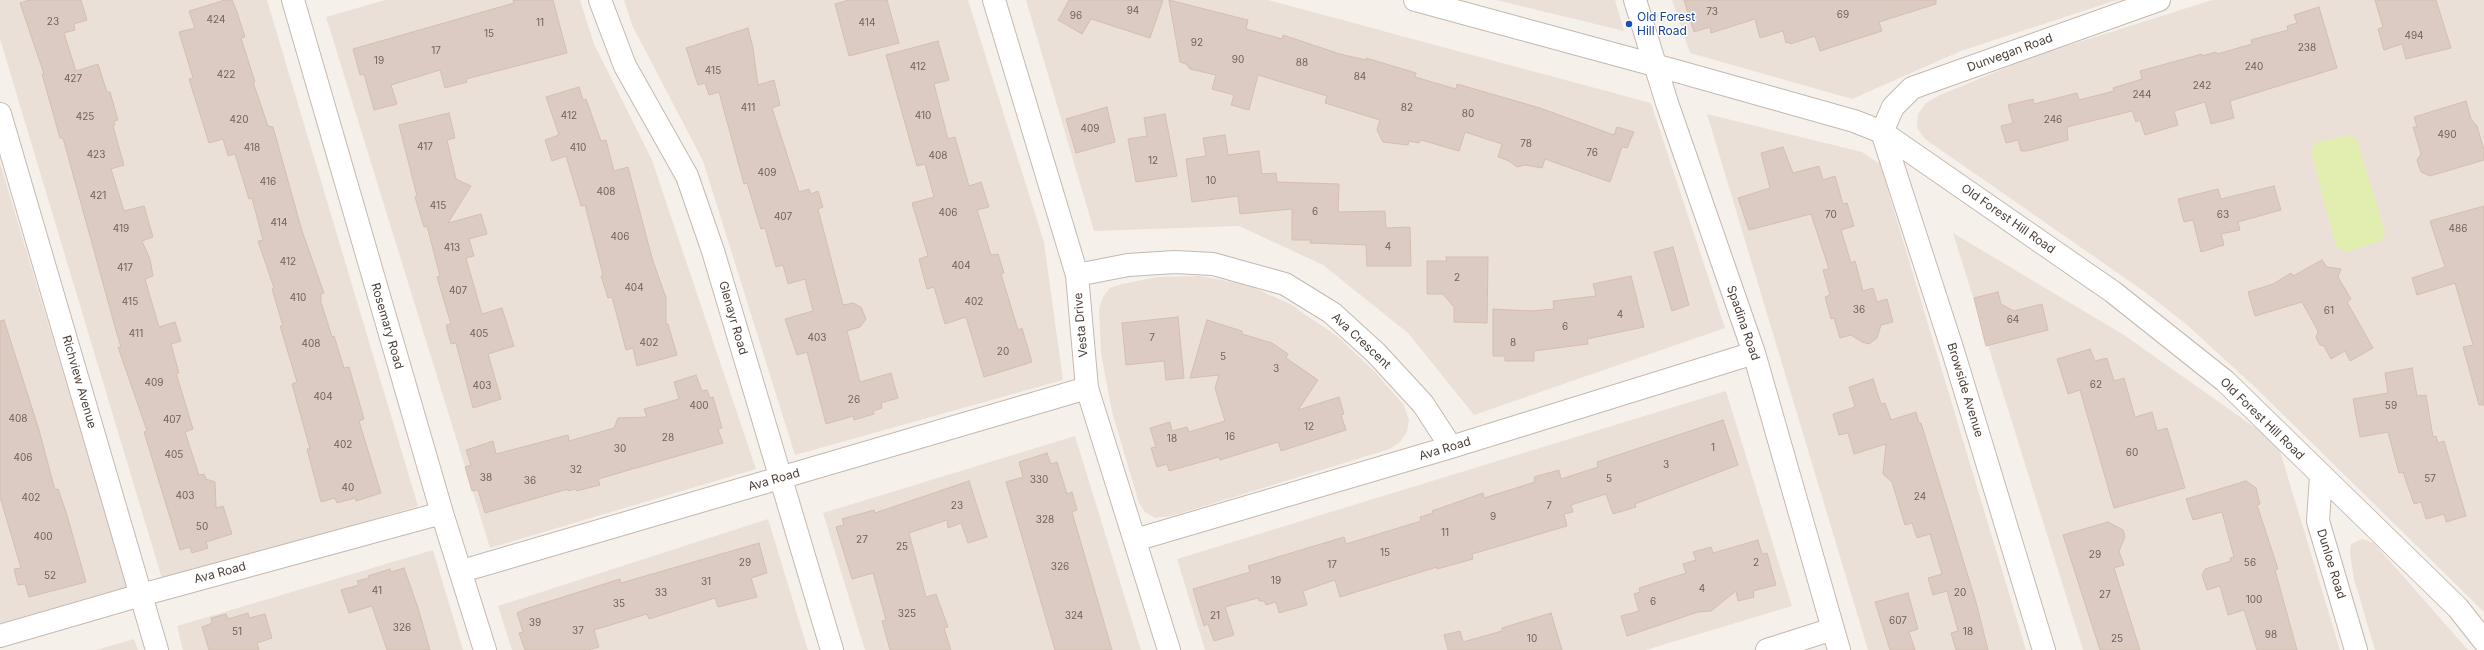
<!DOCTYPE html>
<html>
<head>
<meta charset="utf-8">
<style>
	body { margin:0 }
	canvas { display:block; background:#f6f0eb }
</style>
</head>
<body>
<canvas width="2484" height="650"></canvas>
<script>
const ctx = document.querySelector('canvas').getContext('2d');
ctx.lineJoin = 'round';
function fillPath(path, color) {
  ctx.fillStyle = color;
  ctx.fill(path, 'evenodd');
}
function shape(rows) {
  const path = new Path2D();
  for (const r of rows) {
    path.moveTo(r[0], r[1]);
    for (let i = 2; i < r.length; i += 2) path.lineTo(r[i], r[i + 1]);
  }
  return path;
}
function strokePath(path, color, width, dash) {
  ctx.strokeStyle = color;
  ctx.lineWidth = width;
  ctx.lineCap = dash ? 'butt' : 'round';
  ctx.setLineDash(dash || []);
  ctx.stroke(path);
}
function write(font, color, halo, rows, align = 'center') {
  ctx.font = font + ' Inter,sans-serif';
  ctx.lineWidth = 3;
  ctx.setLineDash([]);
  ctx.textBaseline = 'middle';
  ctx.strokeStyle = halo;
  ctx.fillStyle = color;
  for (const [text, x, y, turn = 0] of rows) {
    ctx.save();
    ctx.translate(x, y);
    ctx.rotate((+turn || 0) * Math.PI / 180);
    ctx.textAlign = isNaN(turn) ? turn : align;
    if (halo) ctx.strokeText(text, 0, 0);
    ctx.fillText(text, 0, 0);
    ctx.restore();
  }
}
fillPath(shape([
	[0,0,267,0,418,506,163,582,0,39],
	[385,0,580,0,594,44,652,160,756,469,490,548,326,17],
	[624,0,968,0,1044,242,1063,380,795,455,703,161,632,25],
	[1026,0,1268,0,1651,103,1725,328,1474,415,1408,333,1323,265,1239,226,1094,231],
	[1496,0,1615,0,1624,31],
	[1672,0,2117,0,1961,51,1852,99,1690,53],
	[2212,0,2484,0,2484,612,2258,390,2186,324,2145,292,1925,139,1917,128,1918,114,1926,103,1940,95,2032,57],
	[1707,114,1862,152,1880,164,2026,650,1868,650],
	[0,163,128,589,0,627],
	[1953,233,2124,335,2260,431,2280,451,2340,650,2083,650],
	[1200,276,1248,285,1290,304,1337,336,1375,372,1404,405,1409,420,1407,432,1400,442,1390,449,1172,516,1155,518,1145,512,1139,503,1112,412,1101,353,1099,309,1103,297,1110,288,1122,284,1157,277],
	[1726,391,1792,606,1646,650,1205,650,1177,559],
	[1075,436,1141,650,865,650,823,513],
	[768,519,808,650,512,650,498,606],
	[2362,539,2374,543,2468,650,2375,650,2354,579,2350,553,2351,544],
	[433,550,463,650,183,650,177,626],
	[134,639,138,650,96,650]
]), '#ebe0d8');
fillPath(shape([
	[2348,135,2357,140,2385,232,2381,241,2346,252,2336,247,2311,153,2315,143]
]), '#e1eeb0');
const building = shape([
	[29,0,81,0,87,20,74,24,75,30,64,33,76,71,98,64,107,92,110,92,118,120,114,121,115,125,113,126,124,165,111,169,124,211,144,206,153,237,142,241,150,259,153,276,145,279,159,327,175,322,181,341,171,344,179,373,176,373,193,429,185,432,199,475,204,474,206,479,215,482,216,508,223,506,232,534,206,542,208,548,192,553,190,547,180,550,144,432,147,431,118,347,121,347,117,334,63,138,60,138,42,74,44,74,20,3,29,0],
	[225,0,232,0,237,12,245,37,241,38,255,82,253,82,268,126,273,127,302,231,324,293,321,294,321,302,332,337,334,336,344,368,349,367,364,419,359,421,381,493,356,501,355,498,337,503,335,498,321,502,307,449,310,449,292,384,297,382,280,326,283,326,272,289,274,288,258,241,263,240,252,198,249,199,235,154,228,156,223,139,209,143,189,79,193,78,179,32,195,28,189,11,225,0],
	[513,0,553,0,567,53,466,79,467,82,445,88,440,70,391,85,397,104,374,110,364,74,360,75,353,49,514,3,513,0],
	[849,0,887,0,899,43,849,56,835,4,849,0],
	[1069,0,1163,0,1150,38,1091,19,1082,34,1058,20,1069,0],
	[1169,0,1248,20,1246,29,1282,39,1283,35,1340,54,1366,60,1366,58,1416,73,1415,77,1456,89,1457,84,1540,108,1614,135,1617,127,1634,132,1627,148,1622,147,1610,182,1545,159,1542,168,1525,165,1517,167,1509,161,1498,157,1502,144,1465,132,1459,151,1421,140,1419,143,1409,141,1408,145,1383,142,1377,130,1380,120,1325,103,1327,96,1258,75,1249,110,1231,105,1234,95,1212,89,1216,75,1190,69,1186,64,1180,62,1169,0],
	[1684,0,1936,0,1936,4,1879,22,1882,31,1820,51,1815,36,1790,44,1789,42,1786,43,1783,31,1760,38,1755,19,1711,33,1710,27,1694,32,1684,0],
	[2375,0,2436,0,2451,48,2406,59,2402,44,2384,50,2378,29,2383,27,2375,0],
	[2319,7,2337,68,2230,101,2234,118,2211,124,2205,102,2174,111,2178,125,2145,135,2140,120,2136,122,2132,111,2067,127,2068,140,2027,151,2021,151,2018,140,2006,143,2001,126,2013,123,2008,105,2033,99,2034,104,2077,93,2079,100,2114,91,2113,88,2142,79,2140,71,2202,54,2202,56,2216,52,2217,54,2252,44,2251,40,2288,30,2287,26,2297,23,2294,15,2319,7],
	[748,28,753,48,758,85,774,80,780,105,772,108,799,192,809,189,811,194,818,191,823,207,818,209,843,305,853,303,861,307,866,319,860,327,847,331,860,382,891,373,898,398,881,403,882,408,873,411,874,414,854,420,853,416,826,424,807,352,797,355,785,319,813,311,805,279,788,284,783,265,776,267,765,228,761,229,747,183,744,184,719,92,709,95,705,83,698,85,686,48,748,28],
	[938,41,949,80,934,84,948,139,955,137,969,186,981,182,989,207,977,210,991,255,998,254,1004,273,1001,274,1018,330,1022,328,1032,362,984,377,966,317,945,324,934,287,927,289,919,259,928,256,912,203,934,197,925,164,917,166,886,55,938,41],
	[579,87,583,100,586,99,601,141,606,140,614,171,628,167,652,258,666,298,666,324,668,324,677,355,637,366,633,348,626,350,612,297,608,298,601,276,603,275,585,205,581,206,566,156,552,161,545,140,559,135,546,97,579,87],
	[2466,101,2471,119,2477,126,2484,150,2484,160,2430,176,2421,172,2417,160,2421,154,2413,127,2417,127,2414,117,2466,101],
	[1107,107,1115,142,1076,153,1066,119,1107,107],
	[449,113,455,138,447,140,456,179,471,186,448,223,481,214,487,234,469,239,474,256,466,258,482,314,502,308,514,346,488,354,501,399,473,408,456,343,451,344,446,325,451,324,437,277,440,276,427,226,424,227,415,197,417,196,399,125,449,113],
	[1165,114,1177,176,1136,182,1128,139,1147,136,1144,118,1165,114],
	[1225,135,1228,155,1259,151,1262,174,1276,173,1277,182,1339,184,1338,212,1385,211,1386,228,1410,227,1411,266,1367,266,1366,245,1310,243,1311,240,1292,240,1292,209,1240,214,1238,196,1192,202,1186,159,1206,156,1203,138,1225,135],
	[1783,147,1793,173,1819,166,1823,180,1835,176,1843,204,1847,203,1854,226,1841,230,1851,263,1855,261,1863,291,1873,288,1877,302,1887,299,1893,322,1881,325,1877,338,1869,344,1862,342,1851,335,1840,338,1834,318,1831,319,1825,297,1830,295,1823,270,1829,269,1811,214,1749,230,1738,198,1770,188,1761,153,1783,147],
	[2274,186,2281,210,2238,222,2240,230,2221,234,2224,245,2201,252,2193,220,2184,222,2178,199,2218,189,2221,199,2274,186],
	[2484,206,2484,405,2479,405,2463,347,2473,345,2455,283,2417,295,2412,278,2445,267,2430,221,2484,206],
	[1673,247,1689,305,1672,311,1654,252,1673,247],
	[1446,257,1488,257,1487,323,1454,322,1454,307,1443,294,1427,294,1427,261,1447,261,1446,257],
	[2322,260,2327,267,2341,269,2338,277,2351,299,2347,302,2373,348,2350,361,2345,351,2331,359,2324,346,2320,345,2316,338,2318,331,2302,302,2255,316,2248,292,2273,284,2291,273,2293,276,2322,260],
	[1631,276,1644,327,1587,339,1588,344,1534,351,1534,361,1505,361,1505,356,1493,356,1493,309,1531,311,1554,309,1553,301,1596,296,1593,284,1631,276],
	[1998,292,2001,304,2014,311,2042,304,2048,330,1986,346,1974,298,1998,292],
	[1178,317,1184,378,1166,380,1164,361,1126,365,1122,323,1178,317],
	[4,320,39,430,55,490,58,489,66,512,86,582,29,597,25,584,18,585,14,569,21,568,0,497,0,321,4,320],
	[1207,320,1242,331,1242,334,1272,343,1288,354,1286,358,1318,380,1298,410,1339,397,1344,414,1341,415,1346,430,1281,451,1278,442,1220,460,1219,457,1169,471,1167,464,1157,467,1151,448,1156,447,1150,428,1170,422,1172,431,1187,427,1189,432,1225,421,1215,388,1219,375,1190,378,1207,320],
	[2090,349,2095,361,2107,358,2114,381,2124,378,2135,417,2152,412,2157,431,2167,428,2185,488,2114,508,2080,390,2068,394,2057,359,2090,349],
	[2412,368,2417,396,2426,395,2433,437,2436,436,2438,443,2444,441,2466,516,2446,522,2444,514,2426,519,2421,502,2414,504,2403,472,2399,473,2388,432,2360,437,2353,399,2388,393,2385,373,2412,368],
	[696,375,702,391,707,390,710,398,713,397,722,428,718,429,723,443,598,479,600,485,577,491,575,489,568,491,568,489,485,513,478,490,472,491,465,467,471,465,466,450,493,441,496,454,568,435,569,441,614,428,618,418,647,417,644,409,679,399,674,382,696,375],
	[1873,379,1881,404,1885,403,1891,420,1916,412,1919,423,1921,423,1976,602,1988,650,1956,650,1951,633,1958,631,1947,591,1933,595,1928,578,1942,574,1930,534,1917,538,1912,523,1905,525,1892,482,1883,474,1886,444,1854,454,1848,433,1839,435,1833,414,1855,407,1849,387,1873,379],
	[1723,420,1738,465,1635,504,1636,507,1613,514,1606,494,1571,505,1573,512,1564,514,1567,526,1472,554,1473,559,1437,569,1437,567,1340,597,1335,580,1303,591,1307,605,1279,613,1276,602,1266,605,1264,601,1259,601,1258,598,1225,607,1234,635,1214,641,1208,624,1204,626,1193,589,1250,572,1248,566,1344,537,1346,544,1421,521,1420,517,1433,513,1432,511,1483,493,1484,498,1535,482,1534,477,1559,470,1561,479,1598,467,1597,462,1723,420],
	[1047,453,1051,464,1057,462,1067,494,1072,492,1077,510,1072,512,1112,650,1055,650,1006,482,1023,477,1019,462,1047,453],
	[969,481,987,537,968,543,961,523,948,528,947,520,909,533,926,597,936,594,948,627,944,628,951,650,890,650,882,621,886,620,873,573,852,579,836,527,844,525,842,519,874,510,875,513,969,481],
	[2246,481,2256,488,2260,504,2257,505,2278,569,2275,570,2297,650,2257,650,2244,610,2228,615,2220,586,2207,590,2202,575,2205,569,2231,561,2230,558,2234,557,2222,512,2193,520,2186,499,2246,481],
	[2108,522,2123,530,2125,537,2119,551,2124,565,2114,568,2140,650,2100,650,2063,535,2108,522],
	[1758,540,1762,554,1767,553,1776,585,1753,591,1754,597,1738,601,1736,591,1711,611,1698,612,1627,636,1621,616,1639,611,1634,594,1640,592,1639,588,1686,573,1683,564,1696,560,1693,552,1711,547,1713,553,1758,540],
	[759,543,767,573,751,578,757,597,718,607,715,598,649,619,647,614,594,630,599,647,588,650,525,650,519,633,523,632,517,613,525,609,620,579,621,583,759,543],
	[404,568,418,608,430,650,387,650,372,606,349,613,341,590,359,585,357,581,369,578,368,576,390,569,391,572,404,568],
	[1908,593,1918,629,1909,632,1915,650,1890,650,1875,602,1908,593],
	[248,613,249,618,265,614,272,638,257,643,259,650,209,650,202,627,212,623,211,618,226,614,228,619,248,613],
	[1551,613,1562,650,1448,650,1444,635,1460,631,1463,642,1502,631,1502,628,1551,613]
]);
fillPath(building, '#dccbc2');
strokePath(building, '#d5beb1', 1);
const minor = shape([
	[293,0,442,513,485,650],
	[600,0,625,66,687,176,713,251,832,650],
	[994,0,1077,275,1087,388,1169,650],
	[1415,0,1680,72,1854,121,1882,132,2113,292,2225,381,2458,608,2484,641],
	[1635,0,1667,103,1754,353,1839,650],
	[0,114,157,650],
	[1077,275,1128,265,1175,262,1213,264,1285,284,1332,313,1376,353,1423,404,1451,447],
	[2321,476,2318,521,2356,650],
	[1135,540,1451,447,1754,353],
	[462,571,1087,388],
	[0,636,141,595,442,513],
	[1767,650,1833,629],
	[2044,650,1953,351,1882,132,1893,107,1912,88,2159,0]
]);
strokePath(minor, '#c6b8af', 24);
strokePath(minor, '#fff', 22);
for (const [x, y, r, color] of [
	[1629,24,4,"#1a4fb4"]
]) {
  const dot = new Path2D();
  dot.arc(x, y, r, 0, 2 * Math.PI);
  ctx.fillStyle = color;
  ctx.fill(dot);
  strokePath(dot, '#fff', 1.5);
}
write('10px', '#70625a', null, [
	["94",1133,11],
	["73",1712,12],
	["69",1843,15],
	["96",1076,16],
	["424",216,20],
	["23",53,22],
	["11",540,23],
	["414",867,23],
	["15",489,34],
	["494",2414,36],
	["92",1197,43],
	["238",2307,48],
	["17",436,51],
	["90",1238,60],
	["19",379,61],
	["88",1302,63],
	["412",918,67],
	["240",2254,67],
	["415",713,71],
	["422",226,75],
	["84",1360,77],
	["427",73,79],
	["242",2202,86],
	["244",2142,95],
	["411",748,108],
	["82",1407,108],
	["80",1468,114],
	["412",569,116],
	["410",923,116],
	["425",85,117],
	["420",239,120],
	["246",2053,120],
	["409",1090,129],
	["490",2447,135],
	["78",1526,144],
	["417",425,147],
	["418",252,148],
	["410",578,148],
	["76",1592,153],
	["423",96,155],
	["408",938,156],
	["12",1153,161],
	["409",767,173],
	["10",1211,181],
	["416",268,182],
	["408",606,192],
	["421",98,196],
	["415",438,206],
	["6",1315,212],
	["406",948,213],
	["70",1831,215],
	["63",2223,215],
	["407",783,217],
	["414",279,223],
	["419",121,229],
	["486",2458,229],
	["406",620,237],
	["4",1388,247],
	["413",452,248],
	["412",288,262],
	["404",961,266],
	["417",125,268],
	["2",1457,278],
	["404",634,288],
	["407",458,291],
	["410",298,298],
	["415",130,302],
	["402",974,302],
	["36",1859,310],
	["61",2329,311],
	["4",1620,315],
	["64",2013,320],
	["6",1565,327],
	["411",136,334],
	["405",479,334],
	["403",817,338],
	["7",1152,338],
	["402",649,343],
	["8",1513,343],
	["408",311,344],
	["20",1003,352],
	["5",1223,357],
	["3",1276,369],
	["409",154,383],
	["62",2096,385],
	["403",482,386],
	["404",323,397],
	["26",854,400],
	["400",699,406],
	["59",2391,406],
	["408",18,419],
	["407",172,420],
	["12",1309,427],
	["16",1230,437],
	["28",668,438],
	["18",1172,439],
	["402",343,445],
	["1",1713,448],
	["30",620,449],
	["60",2132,453],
	["405",174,455],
	["406",23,458],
	["3",1666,465],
	["32",576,470],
	["38",486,478],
	["5",1609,479],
	["57",2430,479],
	["330",1039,480],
	["36",530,481],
	["40",348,488],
	["403",185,496],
	["24",1920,497],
	["402",31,498],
	["23",957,506],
	["7",1549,506],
	["9",1493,517],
	["328",1045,520],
	["50",202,527],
	["11",1445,533],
	["400",43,537],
	["27",862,540],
	["25",902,547],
	["15",1385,553],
	["29",2095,555],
	["29",745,563],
	["2",1756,563],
	["56",2250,563],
	["17",1332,565],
	["326",1060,567],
	["52",50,576],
	["19",1276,581],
	["31",706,582],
	["4",1702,589],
	["41",377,591],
	["33",661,593],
	["20",1960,593],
	["27",2105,595],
	["100",2254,600],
	["6",1653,602],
	["35",619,604],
	["325",907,614],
	["324",1074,616],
	["21",1215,616],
	["607",1898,621],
	["39",535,623],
	["326",402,628],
	["37",578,631],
	["51",237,632],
	["18",1968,632],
	["98",2271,635],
	["10",1532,639],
	["25",2117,639]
]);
write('12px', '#164399', '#fff', [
	["Old Forest",1637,17],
	["Hill Road",1637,31]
], 'left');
write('12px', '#4c3f37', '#fff', [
	["Dunvegan Road",2010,53,-20],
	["Old Forest Hill Road",2008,219,35],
	["Glenayr Road",733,318,74],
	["Spadina Road",1743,323,71],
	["Vesta Drive",1081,325,-95],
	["Rosemary Road",387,326,74],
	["Ava Crescent",1361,341,43],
	["Richview Avenue",79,382,74],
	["Browside Avenue",1965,390,73],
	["Old Forest Hill Road",2262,419,44],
	["Ava Road",1445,449,-17],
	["Ava Road",774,480,-16],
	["Dunloe Road",2331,564,73],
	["Ava Road",220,573,-15]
]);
</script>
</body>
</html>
